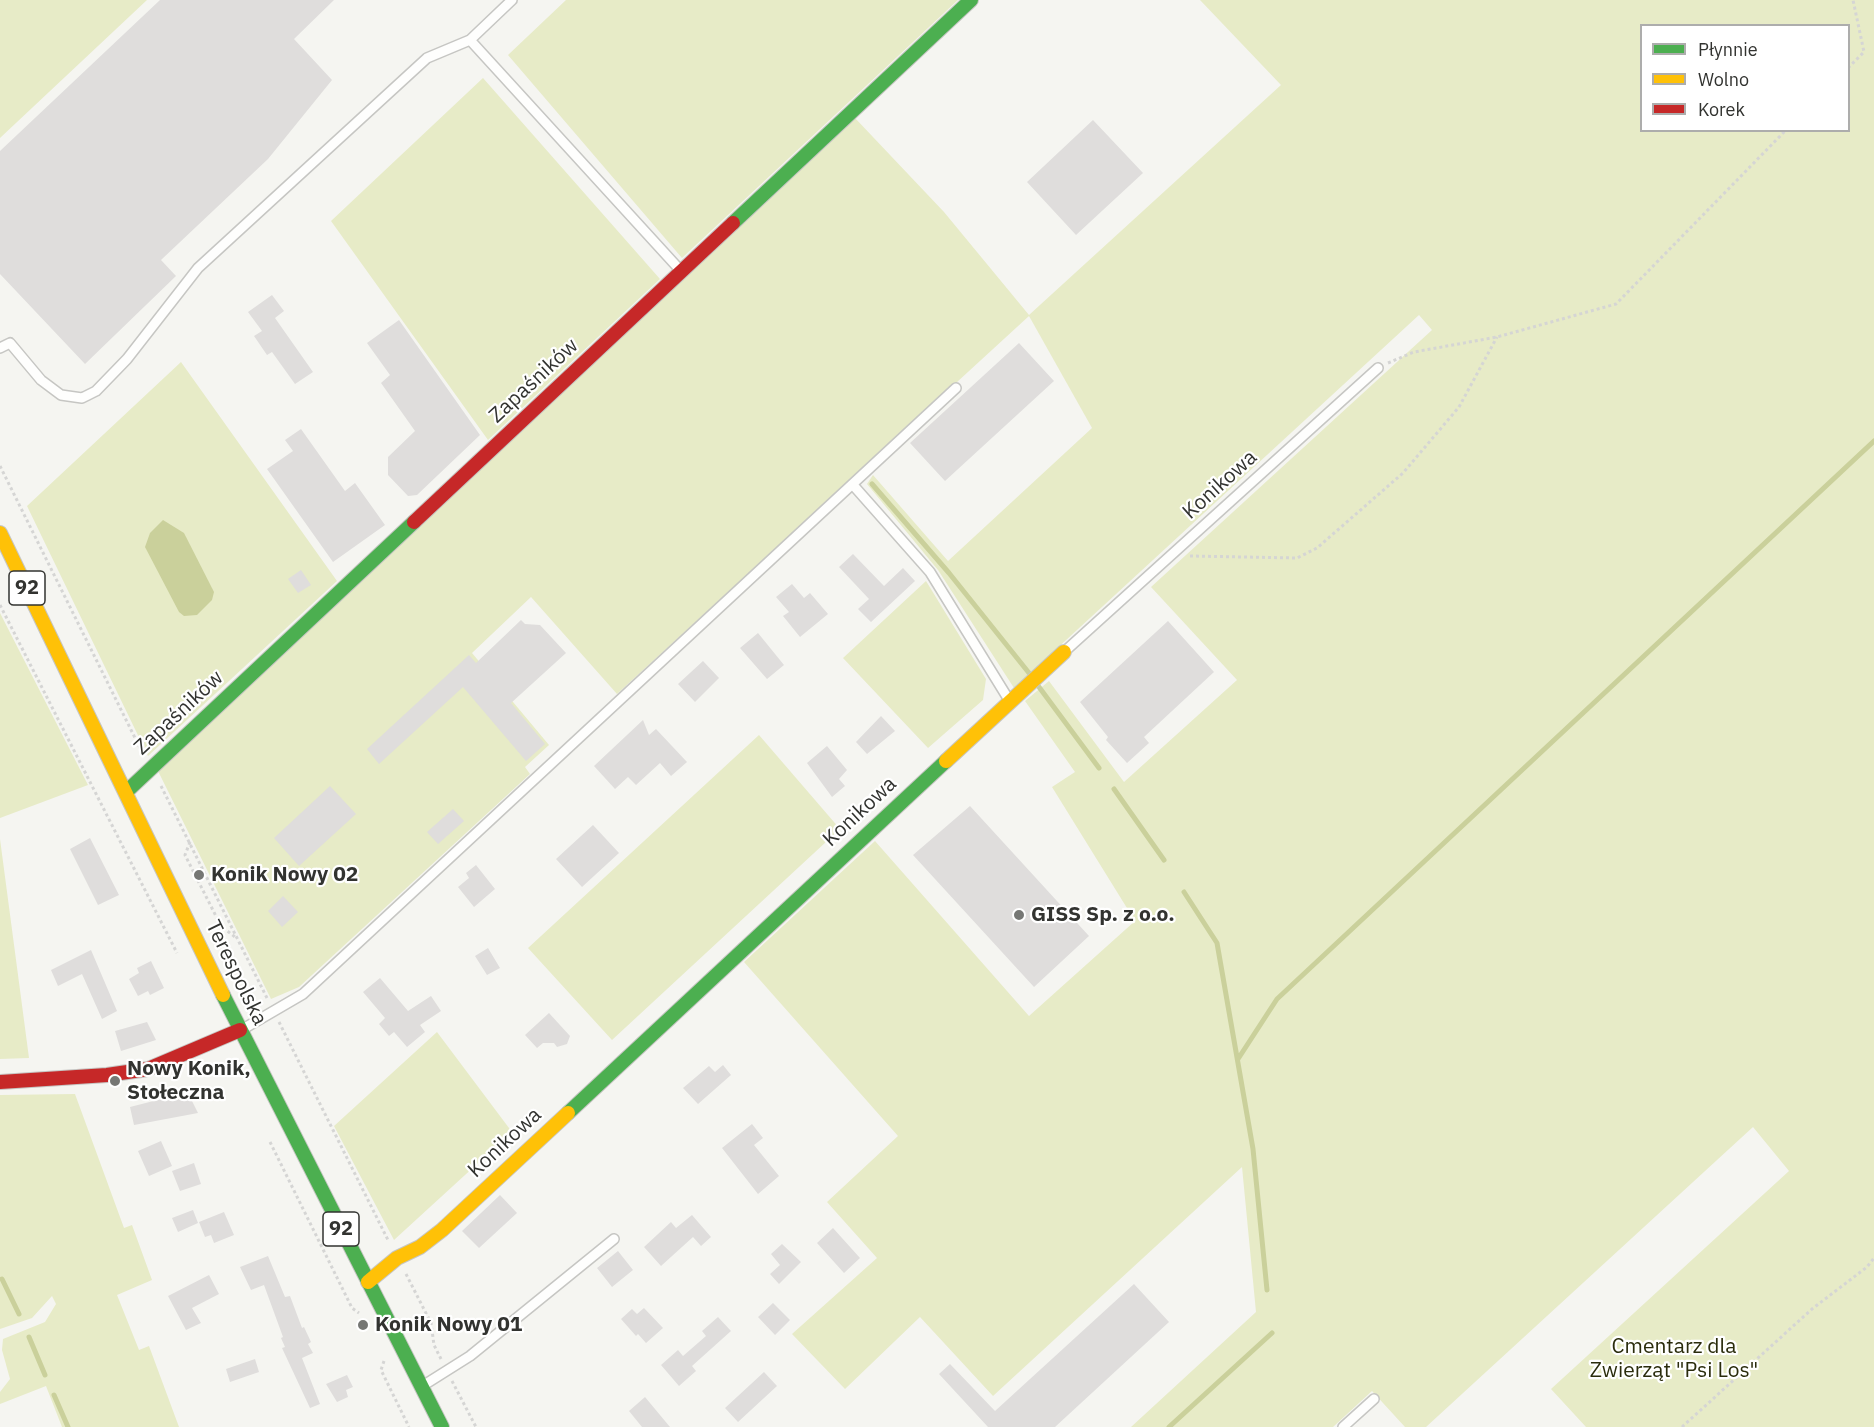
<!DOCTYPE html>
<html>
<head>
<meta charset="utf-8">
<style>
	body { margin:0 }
	#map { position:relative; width:1874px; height:1427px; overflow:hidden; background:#f5f5f1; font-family:"IBM Plex Sans",sans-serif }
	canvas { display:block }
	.legend { position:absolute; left:1640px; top:24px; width:210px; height:108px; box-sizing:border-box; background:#fff; border:2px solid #adadac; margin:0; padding:8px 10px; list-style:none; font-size:18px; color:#323330 }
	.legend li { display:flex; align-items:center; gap:12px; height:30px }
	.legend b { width:30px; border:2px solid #adadac }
</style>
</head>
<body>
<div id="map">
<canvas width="1874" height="1427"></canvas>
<ul class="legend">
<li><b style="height:8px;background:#4caf50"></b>Płynnie</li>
<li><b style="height:8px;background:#ffc107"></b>Wolno</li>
<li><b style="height:8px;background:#c62828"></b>Korek</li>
</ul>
</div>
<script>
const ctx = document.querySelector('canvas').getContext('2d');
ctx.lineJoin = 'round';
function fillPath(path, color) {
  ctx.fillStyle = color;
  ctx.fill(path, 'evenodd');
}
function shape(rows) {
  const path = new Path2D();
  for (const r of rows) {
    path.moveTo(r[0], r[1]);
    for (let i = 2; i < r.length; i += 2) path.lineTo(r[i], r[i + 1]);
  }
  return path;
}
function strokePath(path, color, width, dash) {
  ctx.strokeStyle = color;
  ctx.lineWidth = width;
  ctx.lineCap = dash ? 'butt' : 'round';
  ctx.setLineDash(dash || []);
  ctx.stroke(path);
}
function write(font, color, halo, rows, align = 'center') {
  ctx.font = font + ' "IBM Plex Sans",sans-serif';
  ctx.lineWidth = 4.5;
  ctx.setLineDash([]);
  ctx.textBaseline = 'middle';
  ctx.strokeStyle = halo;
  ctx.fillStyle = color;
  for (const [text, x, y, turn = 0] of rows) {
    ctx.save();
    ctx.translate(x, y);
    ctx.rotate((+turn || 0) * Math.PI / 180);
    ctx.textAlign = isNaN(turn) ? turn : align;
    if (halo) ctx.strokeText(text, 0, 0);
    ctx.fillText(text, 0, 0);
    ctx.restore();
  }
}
fillPath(shape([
	[0,0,147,0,0,138],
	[566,0,958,0,682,258,508,55],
	[1200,0,1874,0,1874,1427,1586,1427,1551,1389,1789,1171,1753,1127,1426,1427,1405,1427,1372,1391,1333,1427,1131,1427,1256,1312,1242,1167,993,1396,920,1317,845,1389,792,1334,877,1258,827,1202,898,1136,744,962,875,841,1029,1016,1135,921,1052,787,1075,772,1025,701,1049,681,1124,782,1237,680,1151,587,1432,330,1419,315,1014,688,938,570,867,484,873,475,948,561,1092,428,1029,316,617,694,531,597,472,653,549,745,525,767,530,774,299,987,271,999,158,771,855,118,944,212,1029,315,1281,85],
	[1642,26,1848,26,1848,130,1642,130],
	[483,78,660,279,488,440,331,221],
	[181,362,337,581,148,756,27,506],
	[926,581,986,679,983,700,928,748,843,658],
	[0,613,88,785,0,818],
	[759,735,840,829,612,1040,528,948],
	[0,839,29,1058,0,1059],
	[437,1032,512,1132,394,1240,334,1126],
	[75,1094,124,1228,132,1225,152,1280,117,1295,139,1350,149,1346,179,1427,62,1427,46,1386,0,1404,0,1392,10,1379,2,1350,3,1339,45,1322,56,1304,52,1296,32,1318,0,1329,0,1095]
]), '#e7ebc7');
fillPath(shape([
	[163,520,184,533,214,592,212,600,197,615,184,616,179,612,145,547,150,533]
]), '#cad09b');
strokePath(shape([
	[872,484,949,573,1029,673],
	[1039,687,1099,768],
	[1114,789,1164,860],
	[1184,892,1217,943,1253,1149,1267,1290],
	[1238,1059,1277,999,1874,441],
	[2,1279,19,1314],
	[29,1337,45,1375],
	[54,1395,68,1427],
	[1169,1427,1272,1333]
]), '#cad09b', 5);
fillPath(shape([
	[160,0,334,0,294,39,332,80,268,159,161,260,176,276,85,364,0,274,0,151],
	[1093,120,1143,173,1076,235,1027,182],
	[272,295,284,311,275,318,313,372,295,384,272,352,267,355,254,336,262,331,248,312],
	[399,320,480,435,417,495,408,496,388,475,388,457,415,431,381,383,390,375,367,343],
	[1019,343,1054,381,945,481,910,443],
	[301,429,345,491,355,483,385,525,333,562,267,469,293,451,285,440],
	[853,554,884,586,903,568,915,581,871,622,858,609,869,599,839,567],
	[301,570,311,585,298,593,288,579],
	[792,584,804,598,810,593,828,614,800,637,783,616,789,612,776,597],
	[521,620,525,624,540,625,566,653,511,703,545,744,526,761,463,687,379,764,367,749,469,655,476,663],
	[1168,621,1214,672,1144,737,1149,743,1127,763,1106,740,1108,737,1080,702],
	[758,633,784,665,767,679,740,648],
	[703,661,719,678,695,702,678,684],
	[881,716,895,731,867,754,856,742],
	[643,720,649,735,656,729,687,762,671,776,660,763,636,785,628,777,615,789,594,766],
	[827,746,847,770,839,779,845,786,832,797,807,763],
	[330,786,356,814,299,866,274,838],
	[970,806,1089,936,1034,987,913,855],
	[453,809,464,821,438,844,427,832],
	[593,825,619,853,582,887,556,859],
	[90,838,119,895,98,905,70,849],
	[476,865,495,889,474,907,458,887,469,878,466,873],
	[283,896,298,912,282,927,268,911],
	[488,948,500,968,487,975,475,956],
	[91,950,117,1011,102,1019,82,974,58,986,51,970],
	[151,961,164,988,150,995,148,991,138,996,129,979,139,973,137,968],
	[380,978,408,1011,431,996,441,1011,420,1025,425,1032,407,1047,394,1032,389,1036,379,1024,385,1018,363,992],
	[549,1013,570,1036,567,1044,557,1047,554,1043,543,1043,537,1048,525,1035],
	[147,1022,156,1040,121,1051,115,1031],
	[723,1065,731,1075,698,1104,683,1088,709,1066,715,1072],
	[181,1094,190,1097,198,1113,134,1125,130,1107],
	[752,1124,763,1138,754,1145,779,1176,758,1194,722,1148],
	[161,1141,172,1166,149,1176,138,1151],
	[194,1163,201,1184,180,1191,172,1171],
	[500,1195,517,1213,479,1248,462,1231],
	[193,1210,198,1223,178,1232,172,1218],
	[224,1212,234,1235,214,1243,211,1235,205,1237,199,1222],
	[692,1215,711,1237,701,1246,693,1237,661,1266,644,1247,671,1222,676,1228],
	[833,1228,860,1258,844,1273,817,1243],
	[782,1244,801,1262,779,1284,770,1274,780,1265,771,1254],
	[618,1251,633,1270,612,1287,597,1268],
	[268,1256,285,1297,290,1296,302,1328,304,1327,311,1342,308,1344,313,1353,302,1358,320,1404,310,1408,282,1348,285,1347,281,1338,283,1337,264,1285,251,1290,240,1267],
	[209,1275,219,1294,192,1308,201,1323,186,1330,168,1296],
	[1134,1284,1169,1322,1055,1427,988,1427,939,1374,950,1364,995,1411],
	[773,1303,790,1320,775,1335,758,1317],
	[644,1308,663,1328,646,1343,638,1334,636,1336,621,1319,632,1309,637,1314],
	[718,1317,731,1331,692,1366,696,1371,679,1386,661,1365,678,1350,683,1356,706,1336,702,1331],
	[255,1359,259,1372,230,1382,226,1369],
	[764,1372,777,1386,738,1422,725,1408],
	[347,1375,353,1387,346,1390,348,1397,337,1402,326,1384],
	[645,1397,670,1427,642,1427,629,1411]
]), '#dfdddc');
const lane = shape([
	[470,40,681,271],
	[0,348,10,343,41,380,61,395,82,398,96,391,127,359,198,268,427,58,470,40,512,0],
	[853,485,930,572,1009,700],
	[1064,652,1378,368],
	[243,1029,303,994,956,388],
	[424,1385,470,1356,614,1239],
	[1343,1427,1374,1399]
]);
const fast = shape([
	[733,223,971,0],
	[126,792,414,522],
	[223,995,442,1427],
	[568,1113,946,761]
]);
const slow = shape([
	[0,533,223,995],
	[946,761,1064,652],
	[368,1282,397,1258,420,1247,442,1230,568,1113]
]);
const jam = shape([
	[414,522,733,223],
	[0,1082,107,1075,148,1069,240,1030]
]);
strokePath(lane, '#c6c6c3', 12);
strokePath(fast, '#c6c6c3', 16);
strokePath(slow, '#c6c6c3', 16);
strokePath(jam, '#c6c6c3', 16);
strokePath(shape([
	[1848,68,1864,52,1853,0],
	[1388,363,1414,352,1497,337,1616,304,1786,130],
	[0,466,142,752],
	[1190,556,1297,558,1317,548,1403,473,1459,407,1497,337],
	[0,605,177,953],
	[161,786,268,1000],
	[190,842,185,855,221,926,235,937],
	[279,1022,389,1242],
	[270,1142,352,1308,359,1313],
	[406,1274,431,1323,434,1345,441,1359],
	[384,1361,381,1370,409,1427],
	[452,1381,476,1427],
	[1682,1427,1812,1309,1867,1267,1874,1258]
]), '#d5d5d4', 3, [3, 3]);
strokePath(lane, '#fefefd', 9);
strokePath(fast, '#4caf50', 14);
strokePath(slow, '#ffc107', 14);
strokePath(jam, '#c62828', 14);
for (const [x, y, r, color] of [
	[199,875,6,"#767774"],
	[1019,915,6,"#767774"],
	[115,1081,6,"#767774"],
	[363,1325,6,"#767774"]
]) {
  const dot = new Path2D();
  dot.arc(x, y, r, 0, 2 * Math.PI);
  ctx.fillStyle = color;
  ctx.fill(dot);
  strokePath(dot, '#fff', 2);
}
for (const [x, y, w] of [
	[27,588,36],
	[341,1229,36]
]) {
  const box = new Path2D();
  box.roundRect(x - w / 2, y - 17, w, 34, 4.5);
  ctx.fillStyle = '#fff';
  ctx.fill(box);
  strokePath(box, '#323330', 1.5);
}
write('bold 20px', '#323330', null, [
	["92",27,588],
	["92",341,1229]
]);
write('21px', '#323330', '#fff', [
	["Zapaśników",534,381,-43],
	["Konikowa",1220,485,-42],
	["Zapaśników",179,713,-43],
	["Konikowa",860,812,-43],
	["Terespolska",236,973,64],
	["Konikowa",505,1143,-43]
]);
write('bold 21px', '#323330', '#fff', [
	["Konik Nowy 02",211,875],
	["GISS Sp. z o.o.",1031,915],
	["Nowy Konik,",127,1069],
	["Stołeczna",127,1093],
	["Konik Nowy 01",375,1325]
], 'left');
write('21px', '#2a2c0c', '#fff', [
	["Cmentarz dla",1674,1347],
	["Zwierząt \"Psi Los\"",1674,1371]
]);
</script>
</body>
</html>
